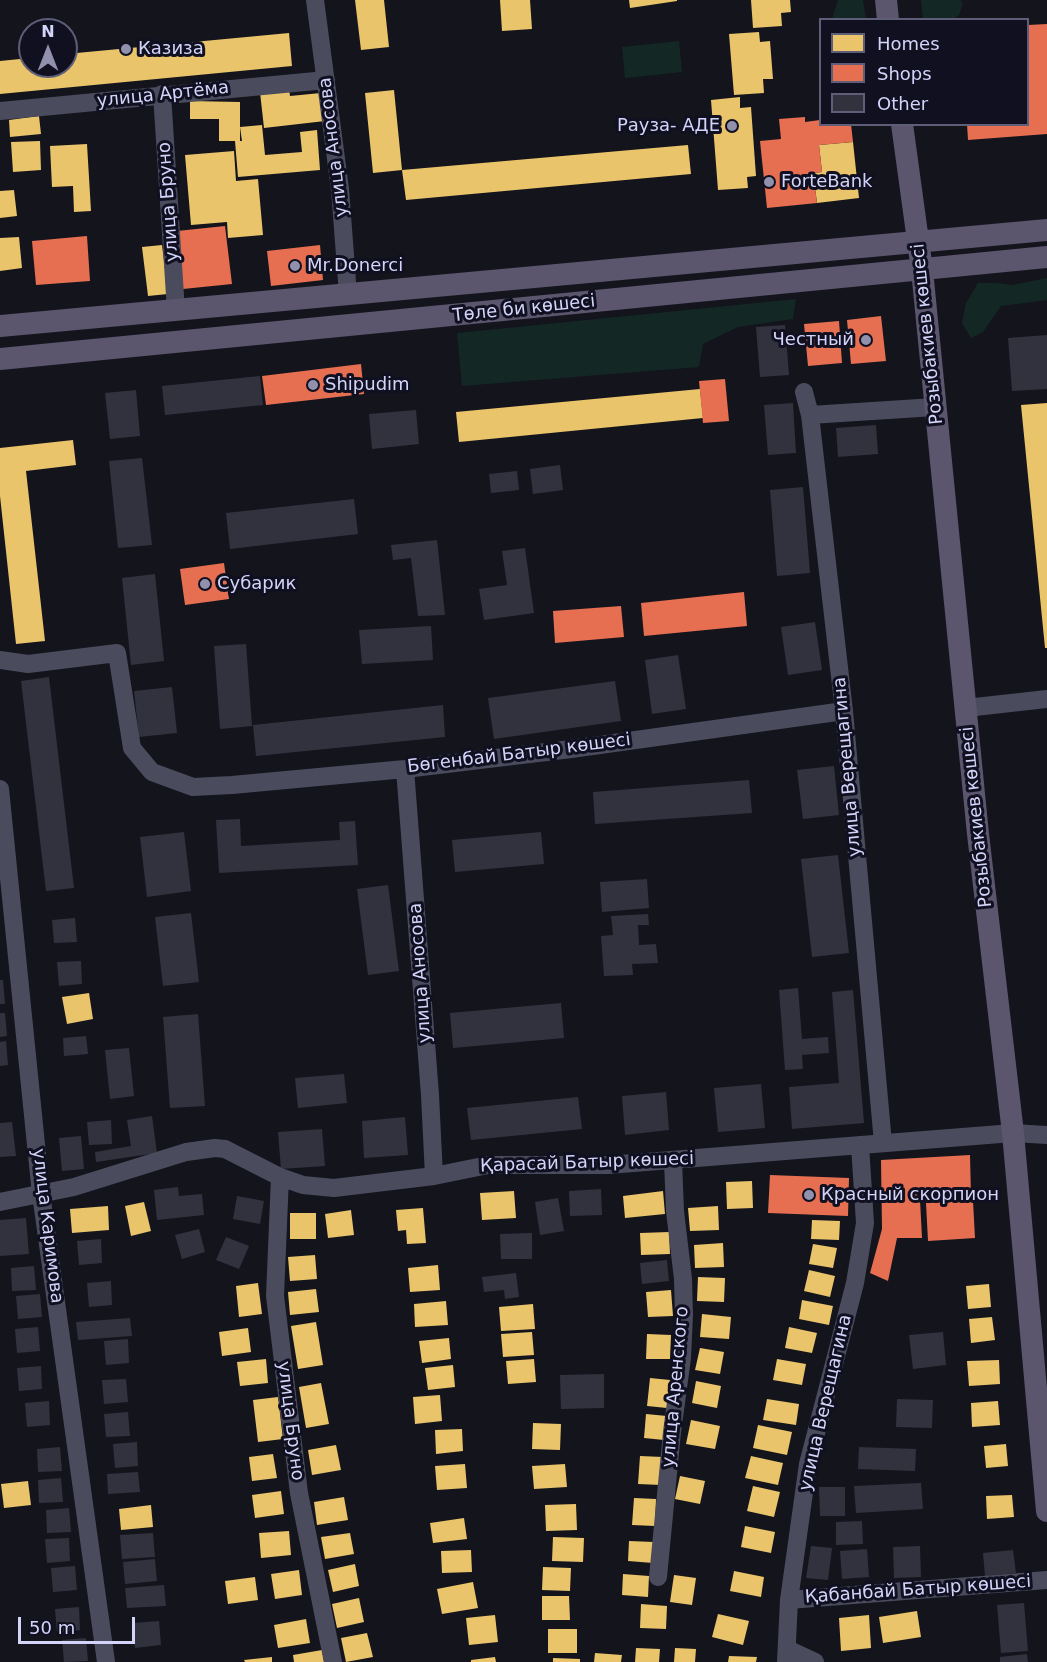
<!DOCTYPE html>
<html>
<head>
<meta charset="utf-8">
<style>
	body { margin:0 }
	#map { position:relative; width:1047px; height:1662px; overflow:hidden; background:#14141d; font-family:"DejaVu Sans",sans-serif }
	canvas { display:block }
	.legend { position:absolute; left:819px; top:18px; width:210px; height:108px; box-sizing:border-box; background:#101021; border:2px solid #5e5e78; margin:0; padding:8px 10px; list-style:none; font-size:18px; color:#d4d4fa }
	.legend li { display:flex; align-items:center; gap:12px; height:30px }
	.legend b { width:30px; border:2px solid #5e5e78 }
	.north { position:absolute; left:18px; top:18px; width:60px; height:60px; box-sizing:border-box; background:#101021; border:2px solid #5e5e78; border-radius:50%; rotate:0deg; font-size:16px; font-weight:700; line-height:24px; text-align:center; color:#d4d4fa }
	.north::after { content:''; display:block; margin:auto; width:21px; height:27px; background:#9191ad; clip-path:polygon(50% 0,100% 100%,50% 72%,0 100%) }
	.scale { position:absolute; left:18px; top:1617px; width:117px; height:27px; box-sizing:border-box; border:3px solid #d4d4fa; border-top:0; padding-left:8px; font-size:18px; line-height:21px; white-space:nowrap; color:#d4d4fa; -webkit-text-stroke:4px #101021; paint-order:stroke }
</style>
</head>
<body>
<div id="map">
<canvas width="1047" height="1662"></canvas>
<ul class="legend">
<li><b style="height:16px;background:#e9c46a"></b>Homes</li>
<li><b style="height:16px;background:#e76f51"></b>Shops</li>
<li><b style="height:16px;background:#32323f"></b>Other</li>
</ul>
<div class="north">N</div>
<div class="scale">50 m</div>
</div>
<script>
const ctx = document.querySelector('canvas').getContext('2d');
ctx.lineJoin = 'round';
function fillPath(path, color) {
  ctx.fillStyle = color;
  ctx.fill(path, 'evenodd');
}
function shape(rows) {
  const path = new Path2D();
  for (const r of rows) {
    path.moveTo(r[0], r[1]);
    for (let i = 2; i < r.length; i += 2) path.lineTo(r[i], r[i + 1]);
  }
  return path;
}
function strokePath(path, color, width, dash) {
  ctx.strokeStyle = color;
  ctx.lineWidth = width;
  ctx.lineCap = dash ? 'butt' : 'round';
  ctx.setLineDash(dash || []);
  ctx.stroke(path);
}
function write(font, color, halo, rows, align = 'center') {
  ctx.font = font + ' "DejaVu Sans",sans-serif';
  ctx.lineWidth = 6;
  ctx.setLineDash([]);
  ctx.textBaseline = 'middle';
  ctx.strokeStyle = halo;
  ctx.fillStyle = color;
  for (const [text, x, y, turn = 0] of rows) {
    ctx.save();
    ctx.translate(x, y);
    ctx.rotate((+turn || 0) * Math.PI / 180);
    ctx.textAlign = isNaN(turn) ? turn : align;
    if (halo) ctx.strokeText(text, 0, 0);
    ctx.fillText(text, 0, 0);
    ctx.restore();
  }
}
fillPath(shape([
	[838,0,863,0,866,19,832,19],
	[921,0,960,0,963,3,959,15,954,19,923,19],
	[679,41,682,72,625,78,622,47],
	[1047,278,1047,300,1001,306,983,332,971,338,962,323,966,303,978,283,998,283,1012,285],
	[796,299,793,319,738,327,703,344,699,367,462,386,457,333]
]), '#132725');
fillPath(shape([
	[355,0,384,0,389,47,361,50],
	[500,0,530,0,532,29,502,31],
	[629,0,677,0,677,1,630,8],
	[751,0,790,0,791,12,781,13,782,26,753,28],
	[759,32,760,42,770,41,773,79,763,79,764,93,734,95,729,34],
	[289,33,292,66,0,94,0,61,30,58,30,66,66,66,66,54],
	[289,89,290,96,321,93,325,121,264,128,260,92],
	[394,90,402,170,373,173,365,93],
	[740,97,740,108,751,107,756,176,747,177,748,188,718,190,711,100],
	[190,101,240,102,240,141,242,141,240,127,262,125,265,155,302,152,300,132,317,130,320,170,238,177,235,141,219,141,219,119,190,119],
	[39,116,41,134,10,137,9,120],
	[40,141,41,170,13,172,11,142],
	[853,142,859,198,817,203,813,173,822,172,819,145],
	[87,144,91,211,74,212,73,186,52,187,50,146],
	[688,145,691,174,406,200,402,170],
	[234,151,236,181,258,179,263,235,228,238,227,222,191,225,185,155],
	[14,190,17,216,0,218,0,191],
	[19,237,22,268,0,271,0,238],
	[162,245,168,294,148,296,142,247],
	[700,389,703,418,459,442,456,412],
	[1047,403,1047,648,1045,648,1021,405],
	[73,440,76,465,26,471,45,641,16,644,0,496,0,448],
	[89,993,93,1019,67,1024,62,997],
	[752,1181,753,1208,727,1209,726,1182],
	[514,1191,516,1218,482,1220,480,1193],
	[663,1191,665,1214,625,1218,623,1196],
	[144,1202,151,1231,131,1236,125,1206],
	[108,1206,109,1230,72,1233,70,1209],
	[718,1206,719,1230,690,1231,688,1208],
	[423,1208,426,1243,407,1244,406,1230,398,1231,396,1210],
	[351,1210,354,1235,328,1238,325,1214],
	[290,1213,316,1213,316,1239,290,1239],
	[812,1220,840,1221,839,1240,811,1239],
	[669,1232,670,1254,641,1255,640,1233],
	[723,1243,724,1267,695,1268,694,1245],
	[813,1244,837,1248,833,1268,809,1264],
	[315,1255,317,1279,290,1281,288,1257],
	[438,1265,440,1290,410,1292,408,1268],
	[809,1270,835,1276,830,1297,804,1291],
	[698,1277,725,1278,724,1302,697,1301],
	[258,1283,262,1314,239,1317,236,1286],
	[989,1284,991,1307,968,1309,966,1286],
	[316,1289,319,1312,290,1315,288,1292],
	[671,1290,673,1316,648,1317,646,1292],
	[802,1300,833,1306,829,1325,799,1319],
	[446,1301,448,1325,415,1327,414,1304],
	[533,1304,535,1329,501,1331,499,1307],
	[702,1314,731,1317,729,1339,700,1337],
	[992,1317,995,1340,971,1343,969,1319],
	[316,1322,323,1365,298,1369,291,1326],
	[789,1327,817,1333,812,1353,785,1348],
	[248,1328,251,1352,222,1356,219,1332],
	[532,1332,534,1355,503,1357,501,1334],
	[647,1334,671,1335,670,1359,646,1359],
	[449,1338,451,1359,422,1363,419,1341],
	[700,1348,724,1352,720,1374,695,1370],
	[266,1359,268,1383,240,1386,237,1362],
	[534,1359,536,1382,508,1384,506,1361],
	[777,1359,806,1364,802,1385,773,1380],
	[999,1360,1000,1384,969,1386,967,1361],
	[453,1365,455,1387,428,1390,425,1368],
	[650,1378,670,1380,667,1408,647,1406],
	[696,1381,721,1386,717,1408,692,1403],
	[321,1383,329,1424,306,1428,299,1387],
	[440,1395,442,1421,415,1424,413,1397],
	[278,1397,283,1439,258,1442,253,1400],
	[767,1399,799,1404,796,1425,763,1420],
	[998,1401,1000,1425,972,1427,971,1403],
	[646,1414,667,1416,664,1440,644,1438],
	[691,1420,720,1426,715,1449,686,1444],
	[533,1423,561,1424,560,1450,532,1449],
	[758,1425,792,1432,787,1455,753,1448],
	[462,1429,463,1451,436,1454,435,1430],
	[1006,1444,1008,1466,986,1468,984,1446],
	[336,1445,341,1470,312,1475,308,1450],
	[273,1454,277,1478,252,1481,249,1457],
	[640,1456,663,1457,661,1485,638,1484],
	[751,1456,783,1463,778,1485,745,1478],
	[465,1464,467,1488,437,1490,435,1466],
	[565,1464,567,1487,534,1489,532,1466],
	[680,1476,705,1481,700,1504,675,1499],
	[28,1481,31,1505,4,1508,1,1484],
	[753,1486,780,1492,774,1517,747,1511],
	[281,1491,284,1514,255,1518,252,1495],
	[1012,1495,1014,1517,987,1519,986,1496],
	[344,1497,348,1520,317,1525,314,1502],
	[634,1498,656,1499,655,1526,632,1525],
	[576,1504,577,1530,546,1531,545,1505],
	[151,1505,153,1527,121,1530,119,1509],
	[464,1518,467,1539,433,1543,430,1523],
	[745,1526,775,1532,771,1553,741,1547],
	[289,1531,291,1555,261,1558,259,1533],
	[350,1533,354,1554,325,1559,321,1537],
	[553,1537,584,1538,583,1562,552,1561],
	[629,1541,654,1542,653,1563,628,1561],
	[471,1550,472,1572,442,1573,441,1551],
	[355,1564,359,1586,333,1592,328,1570],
	[543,1567,571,1568,570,1591,542,1590],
	[299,1570,302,1595,275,1599,271,1574],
	[734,1571,764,1577,761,1597,730,1591],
	[623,1574,649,1576,648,1597,622,1595],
	[674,1575,696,1578,692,1605,670,1602],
	[255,1577,258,1600,228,1604,225,1581],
	[473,1582,478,1608,442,1614,437,1589],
	[542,1596,569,1596,570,1620,542,1620],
	[359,1598,364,1622,337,1628,332,1604],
	[641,1604,667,1606,666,1629,640,1628],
	[917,1611,921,1637,883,1643,879,1617],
	[718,1614,749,1621,743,1645,712,1637],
	[495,1615,498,1642,469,1645,466,1618],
	[869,1615,871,1648,841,1651,839,1618],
	[306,1619,310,1643,278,1648,274,1625],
	[548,1629,577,1629,577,1653,548,1653],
	[367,1633,373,1657,346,1662,341,1638],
	[636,1648,660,1649,659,1662,635,1662],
	[675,1648,696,1649,695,1662,674,1662],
	[322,1650,324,1662,294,1662,293,1655],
	[595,1653,622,1655,621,1662,594,1662],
	[729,1656,757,1657,756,1662,728,1662],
	[272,1657,272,1662,245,1662,244,1660],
	[495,1657,496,1662,471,1662,471,1660],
	[553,1658,580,1659,580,1662,553,1662]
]), '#e9c46a');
fillPath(shape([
	[1047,24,1047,134,968,140,967,124,1028,124,1028,25],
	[805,117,805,122,820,120,820,124,851,124,853,142,819,145,822,172,813,173,817,203,767,208,760,141,781,139,779,119],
	[225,226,232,284,183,289,177,231],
	[87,236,90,281,36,285,32,241],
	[320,245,323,280,271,286,267,251],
	[881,316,886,361,851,364,847,320],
	[839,321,842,363,808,366,804,324],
	[361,364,364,394,266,405,262,376],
	[725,379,729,421,703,423,699,381],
	[224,563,229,599,185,605,180,569],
	[744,592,747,626,644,636,641,603],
	[621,606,624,637,555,643,553,611],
	[970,1155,971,1197,920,1200,922,1238,897,1238,888,1281,870,1273,882,1229,881,1160],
	[770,1175,849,1178,848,1216,768,1213],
	[973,1201,975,1238,928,1241,926,1203]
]), '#e76f51');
fillPath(shape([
	[785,325,789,375,760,377,756,327],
	[1047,335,1047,389,1012,391,1008,338],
	[260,376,263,405,165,415,162,386],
	[136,390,140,436,110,439,105,393],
	[793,403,796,453,768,455,764,405],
	[416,410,419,444,372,449,369,414],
	[876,425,878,454,838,457,836,428],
	[142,458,152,545,118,548,109,461],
	[560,465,563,490,533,494,530,469],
	[517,471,519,490,491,493,489,474],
	[803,487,810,573,777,576,770,490],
	[354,499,358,534,230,549,226,513],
	[437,540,445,615,418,616,411,558,393,560,391,545],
	[525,548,534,613,484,620,479,589,507,585,502,551],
	[155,574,164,661,131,665,122,578],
	[815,622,822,670,788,675,781,627],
	[431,626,433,660,362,664,359,630],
	[246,644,252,726,220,729,214,646],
	[678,655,686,709,652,714,645,660],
	[49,677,74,888,46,891,21,681],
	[615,681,621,721,494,739,488,698],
	[172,687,177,733,139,737,134,691],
	[443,705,445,737,256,756,253,725],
	[834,766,839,815,803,819,797,770],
	[749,780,752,813,595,824,593,792],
	[240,819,241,846,340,840,339,822,355,821,358,865,219,873,216,820],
	[184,832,191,891,147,897,140,837],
	[541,832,544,864,455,872,452,840],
	[838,855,849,953,812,957,801,859],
	[647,879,649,908,602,912,600,882],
	[388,885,399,971,368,975,357,889],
	[191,913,199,982,163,986,155,917],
	[648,914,649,925,638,925,639,945,656,944,658,963,632,964,633,975,604,976,601,936,613,935,611,916],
	[75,918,77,942,54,943,52,920],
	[81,961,82,984,59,986,57,962],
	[0,980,3,980,5,1004,0,1004],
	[798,988,802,1039,828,1037,829,1053,802,1055,803,1069,785,1070,779,990],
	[853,990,864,1123,792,1129,789,1087,839,1083,832,992],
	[561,1003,564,1038,453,1048,450,1013],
	[0,1013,5,1013,7,1036,0,1037],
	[198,1014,205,1106,170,1108,163,1017],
	[86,1036,88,1054,64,1056,63,1038],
	[6,1041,8,1065,0,1066,0,1042],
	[129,1048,134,1096,110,1099,105,1050],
	[344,1074,347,1103,298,1108,295,1078],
	[761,1084,765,1128,718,1132,714,1088],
	[666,1092,669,1130,625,1135,622,1096],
	[578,1097,582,1129,471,1140,467,1108],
	[152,1116,157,1153,96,1162,95,1152,131,1146,127,1120],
	[405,1117,408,1155,364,1158,362,1121],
	[111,1120,112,1144,89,1145,87,1122],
	[12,1122,16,1156,0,1157,0,1123],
	[322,1129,325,1166,281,1169,278,1132],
	[81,1136,84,1169,62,1171,59,1138],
	[178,1187,179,1196,202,1194,204,1215,157,1220,154,1190],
	[601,1189,602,1215,570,1216,569,1191],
	[237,1196,264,1201,260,1224,233,1219],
	[558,1198,564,1231,540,1235,535,1202],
	[26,1218,29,1254,0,1256,0,1220],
	[199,1229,205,1252,182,1259,175,1235],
	[532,1233,532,1259,501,1259,500,1234],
	[226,1237,249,1246,239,1269,216,1260],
	[101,1239,102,1263,79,1265,77,1241],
	[667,1260,669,1281,642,1284,640,1263],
	[34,1266,36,1290,12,1291,11,1268],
	[516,1273,519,1297,505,1299,504,1290,484,1292,482,1277],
	[111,1281,112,1305,89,1307,87,1283],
	[40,1294,42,1317,18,1319,16,1296],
	[130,1318,132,1336,78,1340,76,1322],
	[38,1327,40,1351,17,1353,15,1329],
	[943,1332,946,1365,913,1369,909,1335],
	[128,1339,129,1363,106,1365,104,1341],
	[41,1366,42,1389,19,1391,17,1368],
	[604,1374,604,1408,561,1409,560,1375],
	[126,1379,128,1402,104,1404,102,1380],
	[897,1399,933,1400,932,1428,896,1427],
	[49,1401,50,1425,27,1427,25,1403],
	[128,1412,130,1436,106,1437,104,1414],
	[137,1442,138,1466,115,1468,113,1444],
	[60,1447,62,1471,38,1472,37,1449],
	[859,1447,916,1449,915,1471,858,1469],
	[138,1472,140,1492,108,1494,107,1474],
	[61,1478,63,1502,39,1503,38,1480],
	[921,1483,923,1509,856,1513,854,1486],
	[819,1487,845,1487,845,1516,820,1516],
	[69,1508,71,1532,47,1533,46,1510],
	[862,1521,863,1544,836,1545,836,1522],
	[153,1533,155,1557,122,1559,120,1535],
	[69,1538,70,1561,47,1563,45,1539],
	[811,1546,832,1548,828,1580,806,1578],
	[920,1546,921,1577,894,1578,893,1547],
	[867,1549,869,1577,842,1579,840,1551],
	[1013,1550,1016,1573,985,1576,983,1553],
	[155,1559,157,1581,125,1584,123,1562],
	[75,1566,77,1590,53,1592,51,1568],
	[164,1585,166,1606,127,1608,125,1588],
	[1024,1603,1028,1651,1001,1653,997,1605],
	[79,1607,80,1630,57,1632,55,1609],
	[159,1621,161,1645,135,1648,132,1623],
	[86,1638,88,1661,64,1662,62,1640],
	[1027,1654,1028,1662,1000,1662,1000,1657]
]), '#32323f');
strokePath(shape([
	[315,0,340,189,348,295],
	[162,94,176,311],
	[0,111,326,80],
	[804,392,810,415,844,711,883,1143],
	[810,415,935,407],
	[0,660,28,664,117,653,132,748,152,772,193,787,232,785,405,769,571,749,844,711],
	[966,708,1047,699],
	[405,769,430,1095,434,1176],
	[0,789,41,1194,106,1662],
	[280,1177,275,1296,299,1493,333,1662],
	[0,1202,74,1187,186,1152,215,1148,225,1149,280,1177,303,1185,334,1188,434,1176,488,1165,608,1165,1013,1133,1047,1135],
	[658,1577,672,1432,682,1358,684,1315,683,1279,675,1211,673,1161],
	[789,1600,1047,1580],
	[787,1649,815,1662],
	[786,1662,789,1600,808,1464,855,1283,865,1223,860,1145]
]), '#4a4b5d', 18);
strokePath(shape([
	[886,0,888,20],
	[902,124,922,270,978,834,1013,1133,1047,1511],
	[0,326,1047,230],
	[0,359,1047,257]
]), '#5b556e', 22);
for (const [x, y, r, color] of [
	[126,49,6,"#9191ad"],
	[732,126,6,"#9191ad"],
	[769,182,6,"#9191ad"],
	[295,266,6,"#9191ad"],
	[866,340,6,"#9191ad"],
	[313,385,6,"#9191ad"],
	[205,584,6,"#9191ad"],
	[809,1195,6,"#9191ad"]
]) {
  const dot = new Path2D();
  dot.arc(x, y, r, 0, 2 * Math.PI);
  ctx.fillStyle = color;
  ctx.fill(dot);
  strokePath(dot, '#101021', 2);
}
write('18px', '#d4d4fa', '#101021', [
	["Казиза",138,49],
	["Рауза- АДЕ",720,126,"right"],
	["ForteBank",781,182],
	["Mr.Donerci",307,266],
	["Честный",854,340,"right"],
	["Shipudim",325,385],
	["Субарик",217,584],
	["Красный скорпион",821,1195]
], 'left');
write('18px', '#d4d4fa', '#101021', [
	["улица Артёма",163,95,-6],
	["улица Аносова",334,147,-97],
	["улица Бруно",169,202,-94],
	["Төле би көшесі",524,309,-6],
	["Розыбакиев көшесі",928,334,-96],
	["Бөгенбай Батыр көшесі",519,754,-7],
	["улица Верещагина",848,767,-95],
	["Розыбакиев көшесі",977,817,-96],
	["улица Аносова",421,973,-94],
	["Қарасай Батыр көшесі",587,1163,-2],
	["улица Каримова",47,1226,83],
	["улица Аренского",676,1387,-85],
	["улица Верещагина",826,1403,-77],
	["улица Бруно",290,1421,83],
	["Қабанбай Батыр көшесі",918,1590,-4]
]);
</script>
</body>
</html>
